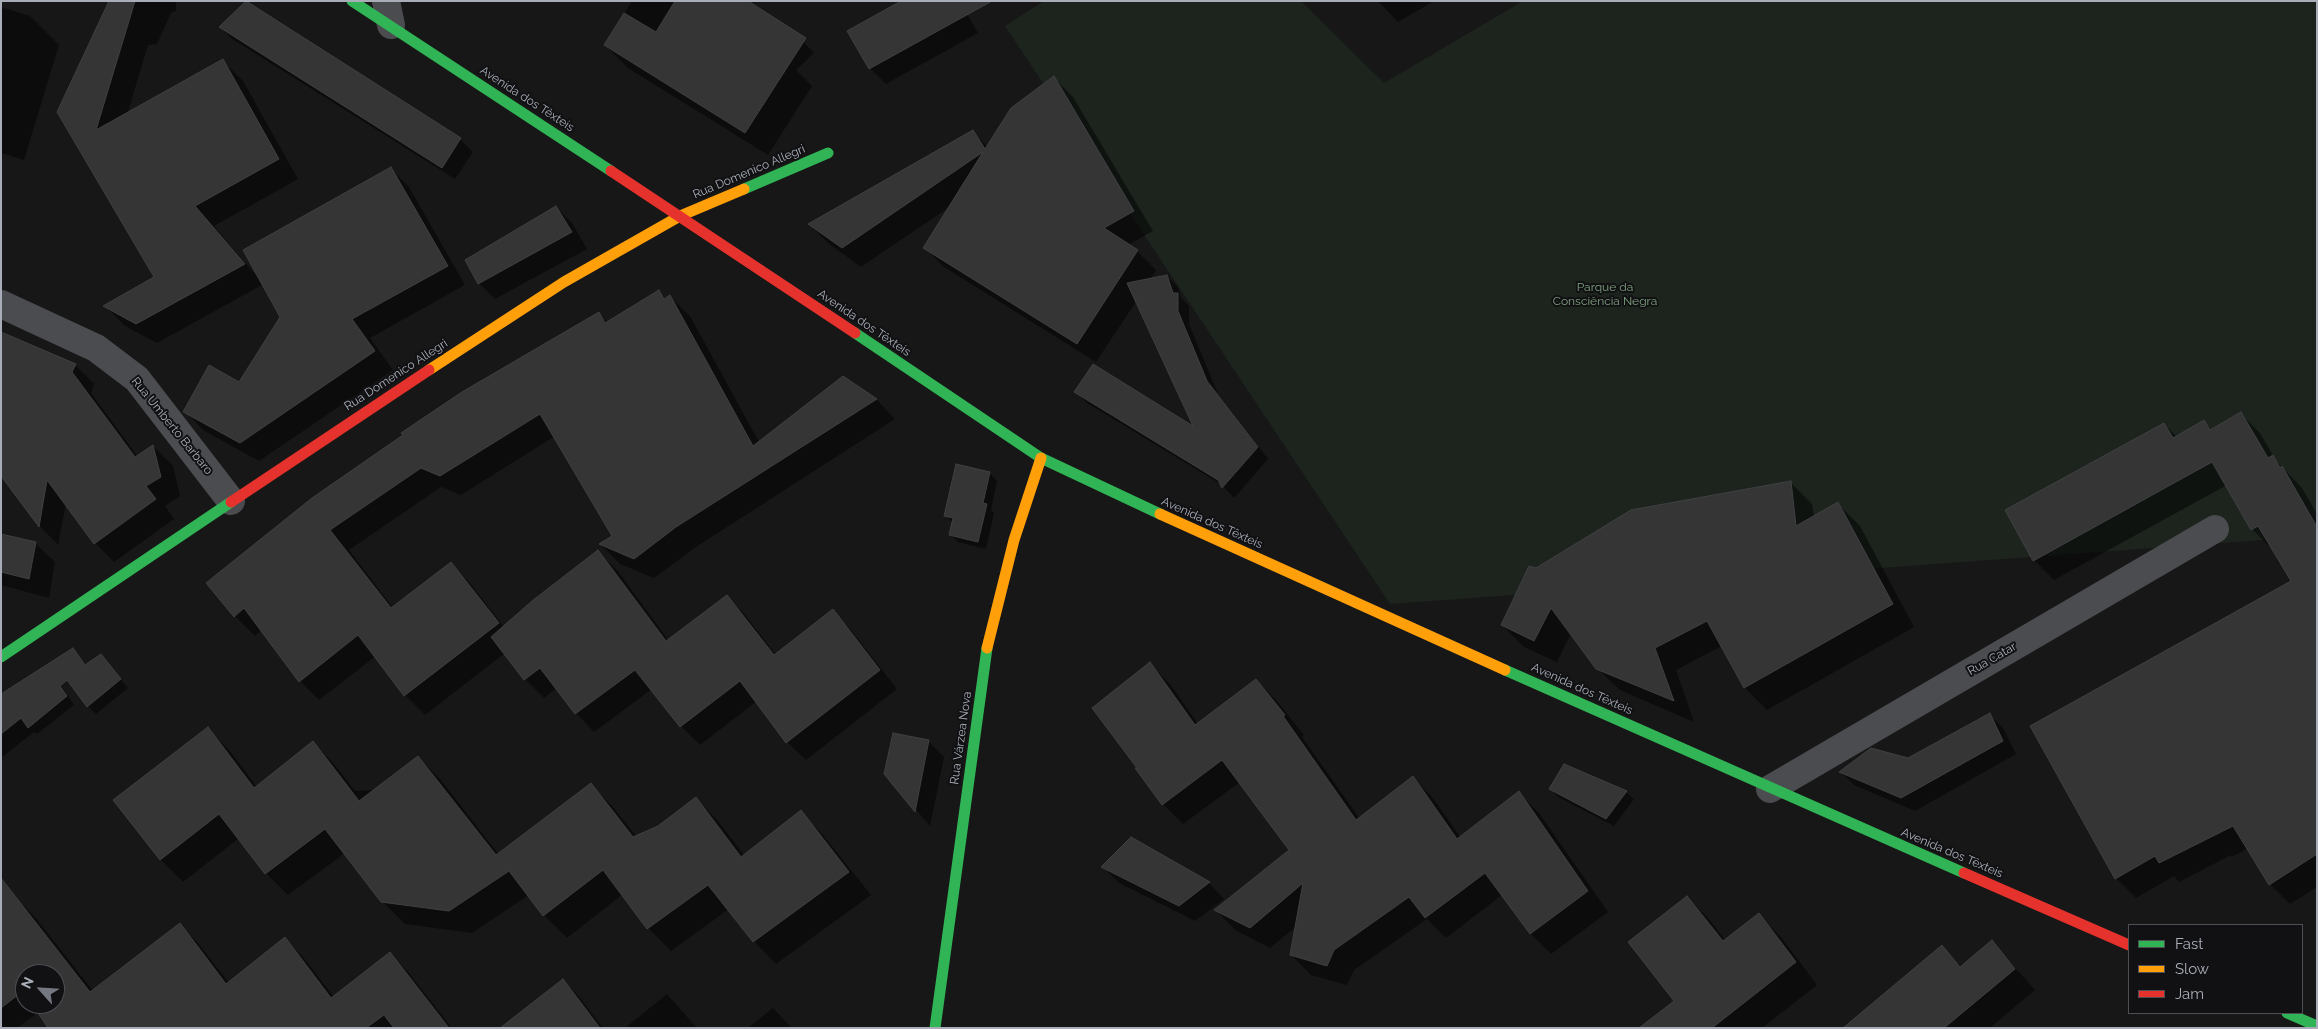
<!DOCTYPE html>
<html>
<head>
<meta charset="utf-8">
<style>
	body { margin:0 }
	#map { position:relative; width:2318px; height:1029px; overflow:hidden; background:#171717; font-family:Raleway,sans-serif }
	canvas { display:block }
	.frame { position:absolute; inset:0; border:2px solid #a8adb8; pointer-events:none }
	.legend { position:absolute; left:2128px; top:924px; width:175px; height:90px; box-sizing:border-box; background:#111113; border:1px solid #4d4f55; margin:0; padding:6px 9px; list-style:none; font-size:15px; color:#a8adb8 }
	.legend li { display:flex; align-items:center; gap:10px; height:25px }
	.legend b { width:25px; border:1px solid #4d4f55 }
	.north { position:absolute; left:15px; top:964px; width:50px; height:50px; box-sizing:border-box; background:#111113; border:1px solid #4d4f55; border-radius:50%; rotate:296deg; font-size:14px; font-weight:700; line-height:20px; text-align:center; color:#a8adb8 }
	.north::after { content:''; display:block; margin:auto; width:18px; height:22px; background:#757880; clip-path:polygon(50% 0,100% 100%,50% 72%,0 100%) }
</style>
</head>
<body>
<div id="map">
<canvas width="2318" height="1029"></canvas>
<div class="frame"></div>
<ul class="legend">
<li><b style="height:6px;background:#30b455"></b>Fast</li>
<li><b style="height:6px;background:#ff9f0a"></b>Slow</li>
<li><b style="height:6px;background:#e5322d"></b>Jam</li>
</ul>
<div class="north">N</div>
</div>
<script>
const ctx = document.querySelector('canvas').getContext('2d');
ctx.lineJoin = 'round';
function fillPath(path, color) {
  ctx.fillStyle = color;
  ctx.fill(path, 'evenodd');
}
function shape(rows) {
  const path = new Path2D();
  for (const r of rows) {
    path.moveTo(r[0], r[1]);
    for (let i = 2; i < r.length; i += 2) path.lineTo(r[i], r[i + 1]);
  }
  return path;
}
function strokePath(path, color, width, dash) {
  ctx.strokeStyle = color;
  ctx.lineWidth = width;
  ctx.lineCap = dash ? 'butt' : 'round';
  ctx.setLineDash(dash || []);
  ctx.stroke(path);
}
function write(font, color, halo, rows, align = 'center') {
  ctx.font = font + ' Raleway,sans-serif';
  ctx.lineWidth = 4;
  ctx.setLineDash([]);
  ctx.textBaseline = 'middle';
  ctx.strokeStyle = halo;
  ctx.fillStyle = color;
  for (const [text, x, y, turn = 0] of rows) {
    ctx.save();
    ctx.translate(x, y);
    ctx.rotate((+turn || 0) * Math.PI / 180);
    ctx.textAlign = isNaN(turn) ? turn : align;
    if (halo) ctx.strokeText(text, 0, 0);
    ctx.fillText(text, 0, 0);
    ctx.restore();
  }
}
fillPath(shape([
	[1044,1,1301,1,1384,83,1523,1,2317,1,2317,536,1390,604,1005,26]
]), '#1d241e');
fillPath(shape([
	[111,1,176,1,176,11,171,13,157,44,148,45,127,115,223,61,243,81,298,179,214,226,259,279,390,168,409,187,465,285,370,338,393,370,259,461,203,430,185,411,240,383,281,317,264,284,157,343,125,326,105,306,155,277,59,112],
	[632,1,746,1,792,30,814,53,796,70,812,86,768,155,628,68,605,45],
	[960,1,978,33,886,84,870,68],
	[1378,1,1434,1,1398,22],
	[245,3,460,139,473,152,455,179,232,39,220,27],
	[1,7,30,16,59,45,24,160,1,153],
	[1054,78,1073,97,1153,231,1128,245,1137,251,1156,270,1150,280,1167,276,1178,287,1181,298,1189,306,1189,324,1218,394,1268,459,1234,498,1222,485,1087,403,1076,392,1196,429,1137,300,1096,362,944,267,925,248,951,206,861,267,828,243,810,225,973,132,988,147],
	[556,207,572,223,587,249,495,299,479,283],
	[659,292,666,299,670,297,690,316,759,442,876,399,895,419,696,547,654,578,620,564,601,545,613,536,555,436,461,495,441,487,349,550,393,608,451,563,470,583,504,627,598,552,617,570,669,641,727,597,745,615,776,655,833,611,851,630,897,689,806,760,787,742,757,701,700,745,681,726,652,689,594,732,576,713,557,688,544,698,525,679,505,653,425,715,405,695,376,656,319,700,300,681,262,629,255,636,235,616,208,583,599,314,608,323],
	[1,338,75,365,94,384,91,393,138,457,153,446,173,466,180,496,165,506,174,519,114,562,95,543,66,503,58,545,40,526,4,477,1,479],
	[2240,413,2260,433,2277,462,2302,488,2317,514,2317,887,2290,904,2270,884,2248,848,2232,857,2231,855,2179,882,2174,876,2136,898,2116,878,2031,726,2293,581,2272,549,2252,529,2227,485,2054,580,2034,560,2164,424,2177,437,2204,422,2212,430],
	[990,473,997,481,991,510,994,513,986,549,958,542,950,534,953,523,945,515],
	[1790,482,1812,504,1814,517,1838,504,1860,526,1914,627,1767,710,1745,688,1722,646,1676,670,1694,722,1620,690,1597,668,1571,633,1557,662,1524,647,1502,625,1536,569],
	[1,535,35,543,55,562,49,598,1,585],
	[108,664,128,688,96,714,88,706],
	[1150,664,1170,684,1198,724,1256,680,1276,700,1304,735,1302,737,1360,819,1413,778,1433,798,1461,838,1519,793,1539,813,1608,912,1551,954,1531,934,1502,895,1446,938,1427,919,1354,970,1347,985,1311,975,1291,955,1297,926,1270,948,1235,930,1216,910,1290,851,1240,782,1183,824,1163,804],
	[54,674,74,705,37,734,34,732,1,758,1,696],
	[1990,715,2003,728,2016,754,1915,811,1854,785,1841,772,1908,760],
	[208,729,230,751,257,787,312,742,335,765,355,791,376,790,418,757,441,780,499,855,590,784,613,807,637,837,659,827,696,798,718,821,745,856,801,812,823,835,871,895,776,964,754,941,729,909,671,951,648,928,623,894,567,938,544,915,529,895,472,933,405,924,382,901,345,853,288,895,266,873,239,838,183,882,161,860,115,800],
	[928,741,944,757,930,826,885,773],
	[1550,789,1626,792,1634,799,1614,826,1558,797],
	[1132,838,1209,883,1224,899,1195,921,1119,883,1103,867],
	[1687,897,1709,919,1726,941,1759,915,1781,937,1817,985,1762,1028,1641,1028,1676,1001],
	[17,899,35,917,93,991,180,925,198,943,229,983,285,939,303,957,334,997,390,953,408,972,452,1028,50,1028,39,1012,17,1028,1,1028,1,911],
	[25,974,55,974,55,1004,25,1004],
	[1992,942,2035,990,1990,1028,1845,1028,1941,947,1962,967],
	[563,980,580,998,603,1028,501,1028],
	[667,994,697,1028,625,1028],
	[773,1008,792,1028,748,1028]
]), '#0007');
const building = shape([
	[109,1,135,1,96,130,223,59,279,159,195,206,245,264,136,324,103,306,154,277,57,112,109,1],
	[246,1,461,138,442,168,219,27,246,1],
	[675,1,748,1,806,38,745,133,604,45,624,13,656,32,675,1],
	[901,1,992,1,869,69,847,31,901,1],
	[1054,76,1134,211,1104,228,1138,250,1077,344,923,248,983,152,842,248,808,224,973,130,985,149,1011,108,1054,76],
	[391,167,448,266,352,319,375,351,240,443,183,412,209,365,239,382,280,317,243,250,391,167],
	[556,206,572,232,478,284,465,260,556,206],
	[1167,275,1173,293,1178,293,1178,311,1207,381,1258,447,1222,488,1218,480,1074,392,1093,364,1193,426,1127,283,1167,275],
	[659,290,664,299,670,295,753,446,843,376,877,399,676,527,634,559,599,544,612,536,540,414,440,476,421,468,330,530,391,608,451,562,499,623,404,696,358,635,299,682,244,608,234,617,206,583,312,498,403,435,401,433,462,392,599,312,605,323,659,290],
	[1,332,76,364,72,372,135,457,153,445,161,477,146,486,156,499,94,544,47,480,39,527,1,476,1,332],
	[2241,412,2268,458,2273,455,2280,468,2282,466,2317,527,2317,854,2269,885,2233,826,2159,863,2155,856,2115,879,2030,726,2291,581,2258,526,2251,530,2212,462,2033,561,2005,510,2164,423,2173,438,2204,420,2210,430,2241,412],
	[956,464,990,472,983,503,987,504,978,542,949,535,953,518,944,516,956,464],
	[1791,481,1796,526,1838,502,1893,604,1744,688,1707,621,1655,648,1674,701,1596,669,1551,608,1534,641,1501,625,1529,566,1536,568,1631,510,1791,481],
	[1,534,36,542,29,579,1,572,1,534],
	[598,550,666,641,727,595,774,655,833,609,880,670,786,743,740,681,680,727,635,670,575,714,540,668,524,680,491,637,532,601,598,550],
	[73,648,85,665,101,654,121,679,87,707,67,680,60,686,67,696,28,728,21,718,1,734,1,694,73,648],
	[1150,662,1195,725,1256,679,1285,715,1283,716,1356,820,1413,776,1457,839,1519,791,1588,891,1530,934,1485,873,1425,918,1409,897,1334,950,1327,966,1290,955,1303,883,1250,928,1214,910,1289,850,1222,760,1162,805,1135,768,1137,768,1092,708,1150,662],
	[1990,713,2003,741,1901,798,1839,772,1871,748,1908,758,1990,713],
	[208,727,254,788,313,741,359,801,418,756,496,855,591,783,633,837,658,826,696,797,741,857,801,810,849,872,753,942,708,885,647,929,603,870,543,916,509,871,449,911,381,902,325,829,265,874,219,814,160,860,113,800,208,727],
	[893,733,929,740,915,812,884,774,893,733],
	[1564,764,1627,791,1606,819,1549,789,1564,764],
	[1131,837,1210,882,1179,906,1101,867,1131,837],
	[1,878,90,992,180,923,226,984,285,937,331,998,390,952,449,1028,394,1028,384,1015,366,1028,48,1028,32,1004,55,1004,55,974,25,974,25,994,23,991,1,1008,1,878],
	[1687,896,1723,941,1759,913,1796,962,1712,1028,1639,1028,1674,1001,1628,942,1687,896],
	[1992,940,2015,969,1944,1028,1843,1028,1942,945,1960,967,1992,940],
	[563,979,600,1028,500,1028,563,979]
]);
fillPath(building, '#353536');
strokePath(building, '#3f4043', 1);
strokePath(shape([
	[386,1,391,25],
	[1,304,96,348,137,379,231,501],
	[1770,789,2215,529]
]), '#4b4c50', 28);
strokePath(shape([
	[352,1,611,171],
	[744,189,828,153],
	[855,333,1041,458,1160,514],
	[1,657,231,502],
	[1505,670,1964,873],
	[2287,1013,2317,1026],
	[935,1028,987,648]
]), '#30b455', 11);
strokePath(shape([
	[429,370,564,282,680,216,744,189],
	[1160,514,1505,670],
	[987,648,1014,540,1041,458]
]), '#ff9f0a', 11);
strokePath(shape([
	[611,171,855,333],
	[231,502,429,370],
	[1964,873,2129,945]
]), '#e5322d', 11);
write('12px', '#a8adb8', '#111113', [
	["Avenida dos Têxteis",527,99,33],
	["Rua Domenico Allegri",749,172,-23],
	["Avenida dos Têxteis",864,323,34],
	["Rua Domenico Allegri",396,375,-33],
	["Rua Umberto Barbaro",172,426,51],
	["Avenida dos Têxteis",1212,523,24],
	["Rua Catar",1992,659,-30],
	["Avenida dos Têxteis",1582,689,24],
	["Rua Várzea Nova",961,738,-82],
	["Avenida dos Têxteis",1952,853,23]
]);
write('12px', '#7fa381', '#111113', [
	["Parque da",1605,287],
	["Consciência Negra",1605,301]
]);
</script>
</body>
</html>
